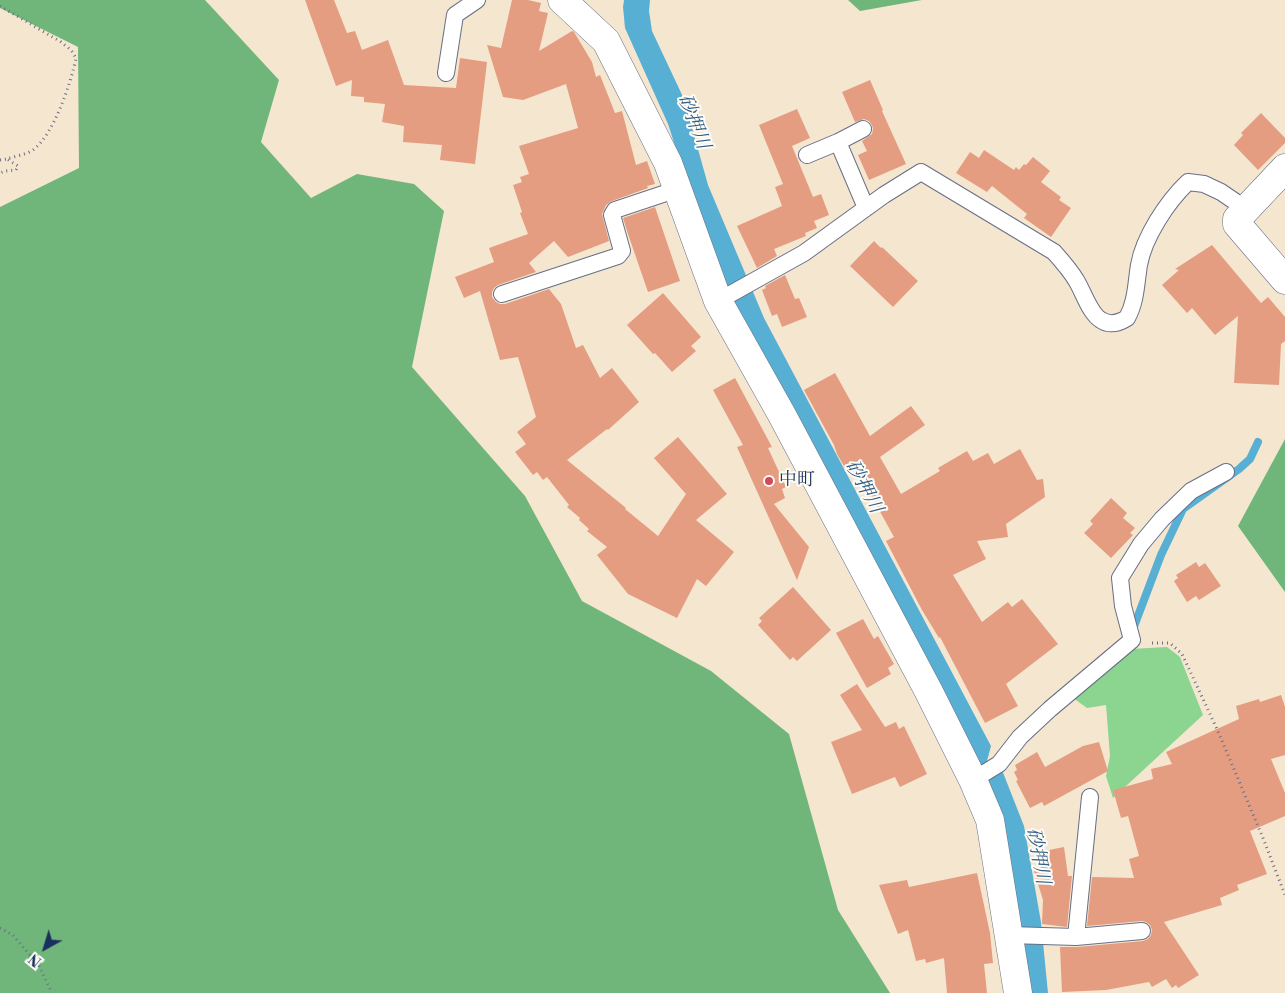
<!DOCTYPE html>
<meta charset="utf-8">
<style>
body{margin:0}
#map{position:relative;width:1285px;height:993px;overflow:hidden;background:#f5e6d0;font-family:"Libre Bodoni",serif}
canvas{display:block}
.north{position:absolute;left:20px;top:923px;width:50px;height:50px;-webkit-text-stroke:4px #fdfcf7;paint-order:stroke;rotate:219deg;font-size:14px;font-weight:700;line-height:20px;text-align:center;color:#1b2f5e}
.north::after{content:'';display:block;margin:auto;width:18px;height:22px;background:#1b2f5e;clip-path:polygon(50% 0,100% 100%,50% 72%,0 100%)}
</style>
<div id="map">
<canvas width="1285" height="993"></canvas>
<div class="north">N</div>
</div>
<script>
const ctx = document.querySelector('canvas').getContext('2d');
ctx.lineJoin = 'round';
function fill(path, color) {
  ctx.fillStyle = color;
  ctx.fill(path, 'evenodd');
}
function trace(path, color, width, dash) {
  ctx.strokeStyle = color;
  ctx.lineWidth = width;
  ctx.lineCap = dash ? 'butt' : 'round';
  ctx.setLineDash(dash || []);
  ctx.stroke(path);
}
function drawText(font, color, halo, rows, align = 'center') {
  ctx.font = font + ' "Libre Bodoni","Noto Serif JP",serif';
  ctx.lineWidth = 4;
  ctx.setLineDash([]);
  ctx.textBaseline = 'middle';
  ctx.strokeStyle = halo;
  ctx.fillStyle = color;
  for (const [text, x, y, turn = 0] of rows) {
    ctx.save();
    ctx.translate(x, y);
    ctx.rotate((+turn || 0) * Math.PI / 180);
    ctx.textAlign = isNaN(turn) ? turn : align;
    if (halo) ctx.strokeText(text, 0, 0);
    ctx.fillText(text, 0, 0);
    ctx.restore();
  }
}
const green = new Path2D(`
 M1167 647 1180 657 1203 715 1113 798 1106 776 1110 756 1106 705 1087 708 1073 698 1130 649Z`);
const forest = new Path2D(`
 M0 0H205L279 80 261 142 311 198 357 174 414 184 444 211 412 367 525 496 582 601 711 671 789 734 838 910 890 993H0V207L79 168 78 47 0 8Z
 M848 0H922L860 11Z
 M1285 439V592L1238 526Z`);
const water = new Path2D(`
 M624 0H650L649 11 652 31 684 99 708 185 764 318 991 746 987 761 1002 770 1024 826 1041 922 1048 993H1026L1002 833 735 305 690 192 668 124 625 28 623 7Z`);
const stream = new Path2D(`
 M1131 631 1133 629 1161 555 1183 509 1239 469 1250 459 1258 442`);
const building = new Path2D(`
 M305 0H334L347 33 355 31 362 50 388 40 404 85 456 88 460 58 487 62 475 164 440 160 442 145 403 142 404 126 382 122 385 104 364 102V97L351 96 352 80 336 86Z
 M512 0H528L541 3 539 11 548 13 539 51 572 31 574 32 592 62 596 77 600 75 615 113 622 111 636 165 647 161 655 184 647 186 648 188 612 201 606 205 602 214 609 241 568 257 554 241 529 263 536 272 498 285 494 288 492 292V297L496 302 500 304H505L549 289 561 304 576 348 583 345 600 378 612 368 639 402 608 430 607 429 567 460 626 508 625 509 658 536 686 494 654 458 678 437 727 494 696 520 734 552 706 586 697 579 677 618 628 594 597 555 607 547 587 531 589 529 579 520 580 518 567 507 569 505 547 477 543 480 537 472 533 475 515 452 526 444 517 432 536 417 518 357 500 360 480 291 464 298 455 277 494 262 489 248 528 234 520 213 522 212 513 185 522 182 520 177 529 174 519 146 578 128 566 84 523 100 503 97 487 45 501 48Z
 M870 80 883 110 882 111 906 164 869 180 858 155 867 151 862 141 872 134 873 129 872 125 869 121 864 119 855 122 842 92Z
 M797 109 810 138 792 146 813 197 821 194 829 215 814 221 817 228 805 233 806 236 774 249 777 256 757 268 737 226 782 206 775 187 783 184 759 125Z
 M1261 113 1285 138V143L1258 170 1234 145 1243 135 1241 133Z
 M984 150 1014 170 1016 167 1019 170 1024 164 1026 165 1033 157 1050 171 1041 182 1061 197 1059 200 1071 208 1051 237 1024 218 1027 214 992 186 987 192 956 173 970 152 979 158Z
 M655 207 680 281 648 292 628 234 623 218Z
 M874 241 881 248 882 247 918 281 893 307 850 266Z
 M1212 245 1261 303 1268 297 1285 317V341L1281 344 1279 385 1234 383 1238 316 1215 335 1192 308 1187 313 1162 285 1179 270 1175 269Z
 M785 275 795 299 799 298 807 317 782 327 777 314 772 316 762 290 766 288 765 286Z
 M663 293 701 337 691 346 696 351 672 372 655 353 653 354 627 325Z
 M835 373 870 436 911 406 925 425 880 457 901 494 940 471 938 468 967 451 973 461 988 453 994 464 1020 449 1037 480 1043 479 1045 497 1006 524 1008 537 977 541 986 559 953 575 982 622 1008 602 1012 607 1022 599 1058 644 1006 684 1018 706 985 723 940 637 939 638 922 610 886 541 894 537 862 479 859 480 851 465 845 468 837 454 834 445 804 390Z
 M735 378 772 447 768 448 786 487 782 489 785 498 774 504 809 547 797 580 737 447 743 445 713 390Z
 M1111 498 1127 513 1123 518 1135 528 1130 533 1133 535 1111 558 1084 533 1093 524 1090 521Z
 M1196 562 1199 567 1205 563 1221 586 1199 600 1196 596 1187 602 1174 581 1178 578 1176 575Z
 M793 587 831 630 797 661 793 657 790 660 758 625 762 621 759 618Z
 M863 619 874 639 878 636 894 664 888 668 891 674 867 688 836 633Z
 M857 684 885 727 896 722 899 729 904 726 927 774 900 787 895 777 852 794 831 742 862 730 840 695Z
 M1281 695 1285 707V755L1271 759 1285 793V816L1250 831 1267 874 1237 885 1239 890 1220 898 1222 905 1164 922 1199 975 1178 988 1176 985 1172 988 1166 979 1152 987 1149 982 1106 990 1062 992 1060 947H1077L1143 941 1148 939 1151 935 1152 930 1150 925 1146 922 1142 921 1087 926 1092 877 1134 878 1129 859 1139 856 1128 816 1121 818 1113 790 1153 779 1151 769 1172 764 1166 752 1239 719 1236 706 1259 699 1260 702Z
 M1099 742 1108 771 1044 806 1042 802 1030 808 1016 781 1018 780 1014 772 1017 770 1015 765 1037 752 1045 767 1083 746Z
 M1064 847 1068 876H1072L1067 927 1042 924 1043 900 1034 871H1041L1039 852Z
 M977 873 990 933 993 963 984 964 987 993H947L944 958 926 963 925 959 916 961 908 930 898 934 879 885 907 880 909 887Z`);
const path = new Path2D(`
 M0 6 61 42 71 50 76 58C71 83 54 134 33 150 25 155 15 156 7 159L18 166 16 170 5 171 0 173
 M0 160 7 159
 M1152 643H1170L1182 654 1217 729 1263 838 1285 895
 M0 928 13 935 39 966 52 993`);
const service = new Path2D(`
 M446 73 455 15 477 0
 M838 142 866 208
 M807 155 838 142 863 129
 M502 294 618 256 622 251 612 215 615 210 678 189
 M718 301 804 253 884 195 921 172 1054 252C1062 261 1070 270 1076 280 1083 291 1090 314 1101 320 1110 326 1119 323 1127 318 1136 302 1136 284 1139 265 1144 237 1167 202 1188 182L1204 184 1221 192 1246 209
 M973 780 999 764 1020 737 1050 709 1132 640 1123 606 1120 578 1141 544 1162 519 1191 491 1226 472
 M1009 935 1076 937 1142 931
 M1076 937 1090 797`);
const minor = new Path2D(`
 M1285 168 1237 219V224L1285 280`);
const tertiary = new Path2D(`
 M562 0 606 41 668 163 718 301 782 415 929 692 973 780 990 820 1018 993`);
const markers = [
 [769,481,5,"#d1495b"]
];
const poiNames = [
 ["中町",779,481]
];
const waterNames = [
 ["砂押川",693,122,69],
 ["砂押川",863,487,62],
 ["砂押川",1037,856,79]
];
fill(green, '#8bd591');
fill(forest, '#70b67b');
fill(water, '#57b0d4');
trace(stream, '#57b0d4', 8);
fill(building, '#e49d81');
trace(service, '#676f86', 18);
trace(minor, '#676f86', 29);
trace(tertiary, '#676f86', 29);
trace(path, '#676f86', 3, [1, 4]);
trace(service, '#fff', 16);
trace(minor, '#fff', 28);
trace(tertiary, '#fff', 28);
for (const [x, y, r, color] of markers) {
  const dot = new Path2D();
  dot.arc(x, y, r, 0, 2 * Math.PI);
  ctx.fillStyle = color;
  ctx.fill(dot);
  trace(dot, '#fdfcf7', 2);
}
drawText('18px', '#1b2f5e', '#fdfcf7', poiNames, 'left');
drawText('italic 19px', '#305c87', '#fdfcf7', waterNames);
</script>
